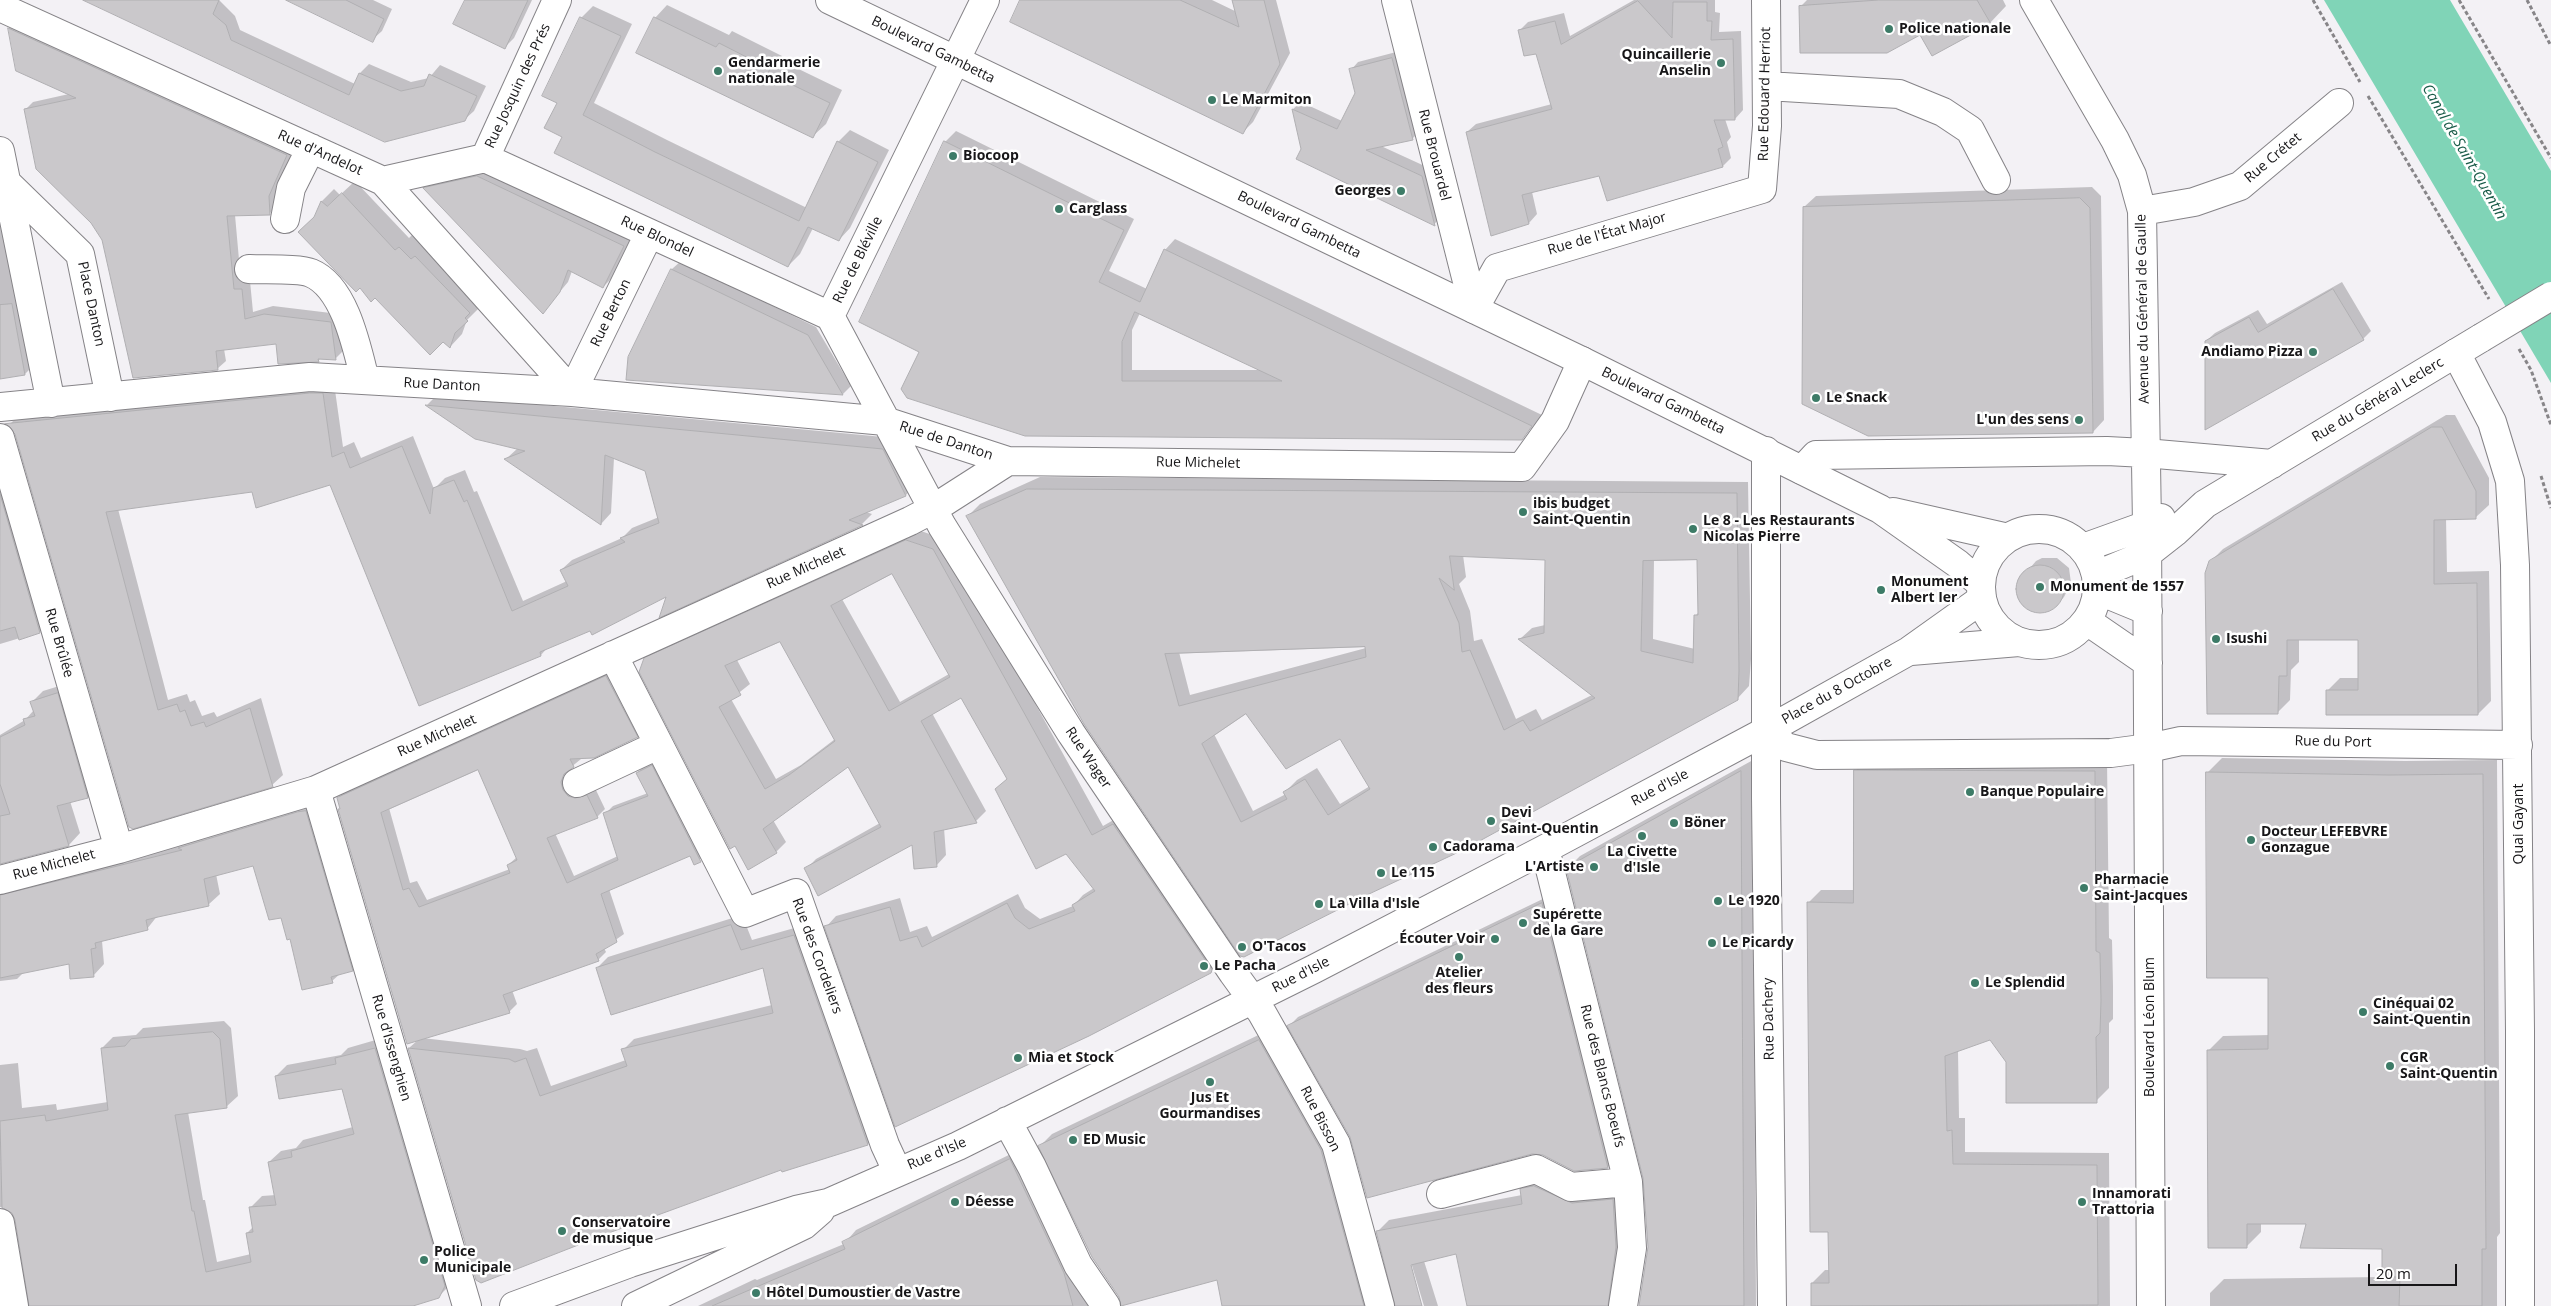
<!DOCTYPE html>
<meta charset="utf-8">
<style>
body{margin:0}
#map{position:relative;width:2551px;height:1306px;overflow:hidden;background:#f3f1f5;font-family:"Open Sans",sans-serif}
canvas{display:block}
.scale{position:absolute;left:2368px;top:1264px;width:89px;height:22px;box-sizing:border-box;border:2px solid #171618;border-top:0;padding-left:6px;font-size:15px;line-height:18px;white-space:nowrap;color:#171618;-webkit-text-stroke:4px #fff;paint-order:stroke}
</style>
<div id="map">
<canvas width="2551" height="1306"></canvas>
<div class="scale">20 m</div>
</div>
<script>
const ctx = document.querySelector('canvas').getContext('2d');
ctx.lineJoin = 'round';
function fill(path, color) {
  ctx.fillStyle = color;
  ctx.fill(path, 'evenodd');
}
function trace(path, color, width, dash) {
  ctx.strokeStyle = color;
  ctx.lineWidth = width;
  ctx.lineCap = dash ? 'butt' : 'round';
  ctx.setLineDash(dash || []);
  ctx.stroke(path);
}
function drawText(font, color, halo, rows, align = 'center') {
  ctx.font = font + ' "Open Sans",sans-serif';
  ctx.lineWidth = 5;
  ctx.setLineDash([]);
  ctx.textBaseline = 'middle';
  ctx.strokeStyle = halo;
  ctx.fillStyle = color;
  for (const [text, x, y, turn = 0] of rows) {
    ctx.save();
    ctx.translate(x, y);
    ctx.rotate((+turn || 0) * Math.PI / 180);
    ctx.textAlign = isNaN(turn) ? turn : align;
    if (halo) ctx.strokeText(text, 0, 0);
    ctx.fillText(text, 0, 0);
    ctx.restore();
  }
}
const water = new Path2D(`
 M2324 0H2450L2551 171V383Z`);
const shadow = new Path2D(`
 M86 0H219L235 16 240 30 355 84 360 73 369 64 411 82 429 78 440 65 486 86 474 111 464 120 386 140Z
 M288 0H373L392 9 382 31 372 40Z
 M466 0H532L514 38 505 47Z
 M1022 0H1212L1237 12 1234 0H1276L1290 53 1253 122 1243 132Z
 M1634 0H1715V12L1720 13 1719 32 1741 31 1743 110 1735 119H1725L1731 137 1727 142 1731 158 1723 166 1608 200 1600 175 1532 192 1537 214 1529 223 1492 235 1467 132 1476 124 1552 104 1537 52 1520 30 1528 22 1564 13 1570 36Z
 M1807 0H2003L2006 6 1990 23 1921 33 1801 6Z
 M667 5 729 35 732 31 782 56 780 60 842 90 826 124 813 136 655 18Z
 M593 6 632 24 594 103 667 140 807 208 838 142 850 130 889 150 850 228 839 240 813 228 800 254 788 266 564 137 558 103 543 95 581 18Z
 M17 20 295 147 276 187 277 206 269 214 235 215 241 282 250 281 253 312 273 306 339 314 343 351 335 359 321 358 318 361 277 343 224 349 226 361 217 369 103 239 25 110 33 102 69 94 17 70 9 28Z
 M1400 51 1420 131 1412 139 1381 146 1429 168 1442 217 1434 224 1303 149 1293 109 1301 102 1342 121 1357 93 1351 70 1358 62Z
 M956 131 1134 219 1109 271 1147 289 1165 250 1175 239 1542 415 1522 439 1025 435 945 142ZM1140 313 1263 370H1132V330Z
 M486 168 631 238 611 279 603 287 572 271 568 282 543 312 425 188 433 180Z
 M355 181 409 238 412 235 424 248 479 308 467 320 462 334 450 347 316 216 322 201 334 189 340 195Z
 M2092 187 2101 196 2104 420 2093 432 1804 207 1816 196Z
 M0 208 33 366 25 374 0 378Z
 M681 261 816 327 851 386 843 394 627 379 630 358 672 269Z
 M2342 282 2371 331 2363 339 2206 341 2215 333 2258 310 2267 324Z
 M334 383 343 447 354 442 361 458 413 436 434 489 445 478 465 470 474 492 477 491 523 601 567 581 561 570 572 560 622 538 632 528 659 517 646 470 614 458 611 513 601 524 506 459 518 448 475 438 427 405 437 395 894 438 916 484 906 495 866 512 872 514 862 524 661 615 668 594 548 647 541 655 330 483 253 491 118 509 168 700 187 694 190 702 195 700 202 716 214 712 217 717 261 698 283 775 272 785 133 827 16 433 9 425 19 415Z
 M2446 415H2455L2489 478V505L2476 517 2446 518 2447 572 2489 571 2491 701 2478 714 2327 691 2340 678H2359V639H2299V662L2291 670 2290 700 2277 713 2210 562 2223 549Z
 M0 458 48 624 40 632 0 644Z
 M1040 477 1748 482 1751 659 1749 686 1737 699 1244 956 968 516 980 504ZM1463 555 1546 559 1545 625 1532 628 1520 639 1592 695 1542 720 1536 709 1516 719 1482 639 1474 641 1470 611 1459 584 1466 577ZM1654 559H1698L1699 612 1695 616V649L1653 639ZM1366 646V648L1190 695 1179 652ZM1247 712 1341 737 1370 786 1340 804 1317 768 1297 780 1285 792 1286 794 1253 811 1214 734Z
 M918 530 944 539 1103 826 1124 814 1221 962 1210 972 1088 1035 826 927 836 916 900 898 910 932 927 926 932 937 1018 894 1025 908 1040 919 1073 906 1083 895 1094 888 1066 852 996 790 1008 778 961 697 932 713 986 811 976 821 944 828 946 855 936 866 913 843 806 869 816 859 880 823 848 765 773 820 786 842 776 852 645 659 656 648ZM892 572 949 674 900 702 842 599ZM780 641 835 739 801 765 776 779 731 699 750 684 737 660Z
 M2042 558H2057L2069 568 2071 583 2064 597 2056 606 2042 612 2027 608 2018 597V582L2036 561Z
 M614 669 644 729 637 736 581 759 570 768 569 774 595 788 605 809 597 817 555 833 574 876 618 856 605 814 613 806 648 793 637 773 645 765 660 758 708 853 695 863 690 854 609 889 624 934 604 948 606 952 598 960 512 990 517 1004 509 1012 422 1038 520 1049 527 1051 537 1048 551 1086 626 1060 623 1050 634 1039 772 1005 764 966 597 968 608 957 742 915 752 940 805 925 879 1133 868 1144 783 1170 782 1168 614 1229 409 1048 419 1039 338 798 346 790ZM479 768 517 857 508 865 510 869 427 900 417 881 410 883 389 808Z
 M69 683 99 786 87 797 70 801 80 833 69 845 0 863V735L25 720 34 710 32 702 43 691Z
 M1868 758H2107L2109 938 2112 940 2113 986V1019L2109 1023V1088L2096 1101 2007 1062 1990 1039 1958 1050 1959 1118H1965V1152L2109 1153 2110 1306H1812V1283L1825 1270H1830L1829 1231 1808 903 1821 890H1854L1855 771Z
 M2222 758 2405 761 2497 760 2500 1233 2497 1237V1306H2210V1293L2224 1279 2383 1277V1247L2307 1223 2261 1222V1232L2246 1247 2208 1051 2223 1036 2270 1035 2269 977 2207 773Z
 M1753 760 1756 1306H1640L1649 1250 1644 1178 1568 868 1580 856Z
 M309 801 363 958 352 969 341 973 332 981 302 989 291 938 254 864 216 874 220 894 208 905 158 915 147 929 102 941 104 964 93 976 70 962 24 972 17 979 0 981V880Z
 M1551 895 1617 1158 1608 1167 1574 1170 1289 1026 1298 1017Z
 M224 1021 231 1028 238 1096 226 1107 188 1112 203 1200H205L217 1262 251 1254 247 1233 254 1226 251 1207 262 1196 276 1195 269 1162 281 1151 296 1148 303 1140 353 1127 343 1088 276 1076 287 1065 341 1055 348 1048 386 1037 450 1285 438 1297 408 1306H30L16 1220 13 1212 6 1207H0V1065L18 1063 22 1108 56 1104 57 1110 108 1102 102 1048 113 1037 136 1035 143 1028Z
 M1271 1029 1333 1138 1382 1306H1224L1218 1279 1120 1297 1040 1146 1052 1134Z
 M1023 1148 1099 1306H698L755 1279 757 1280 844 1244 856 1230Z
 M1533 1178 1625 1188V1306H1468L1457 1252 1424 1261 1438 1306H1424L1410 1259 1408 1260 1421 1306H1396L1377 1232 1389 1220 1522 1195 1521 1190Z`);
const building = new Path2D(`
 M83 0H219L213 14 226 25 231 40 349 95 359 73 401 91 424 86 429 74 477 96 465 121 385 142Z
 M286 0H346L384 19 373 42Z
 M465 0H528L505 49 453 24Z
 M1020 0H1180L1239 27 1232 0H1264L1280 64 1243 134 1010 22Z
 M1879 0H1977L1991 24 1932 56 1920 35 1887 53H1800L1799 6Z
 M1638 1 1672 38 1673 2H1707V21H1712L1711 40 1733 39 1735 120H1714L1723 147 1718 149 1723 167 1607 201 1599 176 1522 195 1529 224 1491 236 1466 132 1552 109 1536 54 1524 56 1518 30 1555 21 1561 44Z
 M580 17 621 36 583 115 655 152 799 221 837 141 878 162 839 241 808 227 788 267 554 153 562 137 544 128 557 103 542 96Z
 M654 17 716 47 719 43 770 69 768 73 830 103 813 138 636 53Z
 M8 28 287 155 269 196 270 215 227 216 234 289H242L245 319 264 314 331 322 336 360 318 359 319 362 278 364 276 344 216 351 218 370 133 378 102 240 91 223 36 169 24 109 76 98 16 71Z
 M1392 58 1413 140 1366 150 1422 176 1435 226 1296 159 1301 149 1292 109 1337 129 1355 93 1349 69Z
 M944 141 1124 230 1099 282 1140 302 1164 249 1532 426 1522 440 1025 436 907 398 901 389 919 352 859 322ZM1135 312 1282 381H1122V342Z
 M477 176 624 246 603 288 568 270 560 292 543 314 423 188Z
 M342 193 395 250 399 247 411 259 415 256 470 313 465 318 468 321 455 333 450 348 443 342 430 355 375 298 371 302 360 288 356 292 298 232 314 217 321 201 327 206Z
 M2080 198 2090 208 2093 433 1868 436 1802 404 1803 207Z
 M671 269 808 335 843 395 626 380 628 357Z
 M2333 289 2364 340 2205 430V341L2249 317 2258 332Z
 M12 304 25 375 0 379V305Z
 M310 393H323L332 457 344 452 350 468 402 446 430 514 433 488 454 480 464 502 467 500 512 611 568 586 560 570 625 542 620 538 659 523 645 471 605 455 601 525 504 459 525 451 475 439 425 405 883 449 906 496 849 520 863 525 659 618 666 597 592 635 590 631 540 652 541 656 419 706 330 485 256 508 252 492 106 512 158 710 177 704 180 712 185 710 191 726 204 722 206 727 250 708 273 787 133 829 129 827 15 434 5 424Z
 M2432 427H2442L2476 491V519L2434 520V584L2477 583 2478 715H2326V690H2358V640H2287V676H2279L2278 714H2207L2205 573 2209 561Z
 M1027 489 1737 493 1739 671 1738 700 1463 850 1369 894 1244 957 1240 956 1084 724 966 516ZM1450 556 1545 560 1544 633 1518 639 1595 698 1530 731 1523 720 1504 730 1470 650 1462 652 1459 623 1439 578 1454 590ZM1697 560 1698 615H1694L1693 663 1641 651 1643 561ZM1365 647 1366 657 1179 706 1165 654ZM1246 714 1286 769 1340 739 1370 789 1328 815 1305 779 1283 792 1287 799 1241 822 1202 744Z
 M0 494 40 633 19 640 15 627 0 631Z
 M906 540 933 549 1092 835 1113 824 1212 970 1211 973 1089 1036 895 1127 824 926 890 907 900 941 917 936 922 947 1007 903 1015 918 1029 929 1075 911 1072 905 1095 891 1066 854 1036 869 995 789 1007 779 961 698 921 721 977 823 934 832 937 867 914 869 912 845 818 896 804 868 881 827 848 767 763 829 777 853 748 870 735 846 730 849 639 672 644 658ZM892 574 950 677 889 711 831 606ZM780 642 835 741 789 775 765 789 719 707 741 695 725 666Z
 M2016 589a24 24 0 1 1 48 0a24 24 0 1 1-48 0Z
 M606 676 638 737 594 758 570 759 574 767 564 774 561 782 563 790 568 796 575 798 587 795 598 818 547 838 567 883 618 860 603 813 648 796 636 773 652 765 701 862 694 865 690 856 601 894 617 942 596 954 599 961 503 995 510 1013 407 1044 338 809H340L337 798ZM478 770 517 860 507 865 510 873 419 907 409 888 403 890 381 813Z
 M58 693 88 798 57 806 69 846 0 864V816L10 814 0 784V737L25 725 23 719 35 716 30 702Z
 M1854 770 2095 771 2096 951 2100 953 2101 1000 2100 1033 2096 1037 2097 1103H2006V1062L1990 1040 1945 1056 1947 1131 1952 1130 1953 1164 2097 1165 2098 1305 1811 1306V1283H1829L1828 1232H1810L1807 902 1853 903Z
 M1741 771 1744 1306H1639L1648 1247 1643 1178 1566 868Z
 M2206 772 2389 775 2483 774 2486 1249H2482V1306H2399L2400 1277H2382V1249L2300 1248 2306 1224H2247V1248H2208L2207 1050 2268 1049V978H2207Z
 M306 811 353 971 331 977 333 983 302 990 290 939 287 940 281 918 269 920 253 866 204 879 209 906 158 917 146 920 148 930 95 943 96 948 91 949 94 977 70 979 69 964 0 978V895L182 850 178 848 297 812Z
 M1542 903 1608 1168 1574 1171 1543 1155 1532 1154 1367 1198 1350 1137 1287 1026Z
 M731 925 741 950 794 935 868 1145 782 1172 781 1170 614 1231 481 1283 476 1280 408 1048 509 1059 515 1062 526 1058 540 1096 627 1066 621 1049 773 1013 763 968 611 1015 596 968Z
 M213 1032 220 1039 227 1108 175 1115 192 1211H194L206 1272 251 1262 246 1233 253 1232 249 1207 276 1205 268 1162 292 1157 291 1151 354 1134 342 1089 279 1099 275 1076 336 1064 335 1058 375 1048 445 1286 439 1298 413 1306H29L15 1220 12 1213 2 1208 0 1121 45 1115 46 1121 108 1110 101 1048 125 1046 131 1039Z
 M1259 1040 1321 1150 1364 1306H1222L1217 1280 1121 1306 1119 1297 1092 1257 1038 1146Z
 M1010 1159 1064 1273 1073 1306H712L845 1249 842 1242Z
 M1534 1186 1572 1203 1613 1199 1616 1247 1608 1306H1467L1456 1254 1411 1265 1422 1306H1395L1376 1231 1522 1204 1520 1189Z`);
const path = new Path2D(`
 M2313 0 2360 82
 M2459 0 2551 158
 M2527 0 2551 46
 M2368 96 2489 299
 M2519 349 2531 370 2551 425
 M2541 476 2551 508`);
const minor = new Path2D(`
 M985 0 830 316 942 526 1071 733 1233 973 1262 1013 1336 1144 1380 1306
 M1396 0 1474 309
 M2034 0 2115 140 2132 175 2142 211 2147 525
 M0 7 383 181 572 392 649 234
 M1767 86 1899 94 1943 112 1970 130 1996 180
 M0 151 51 403
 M485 158 830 316
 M383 181 485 158 557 0
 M6 182 80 254 110 397
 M2142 211 2194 202 2240 186 2339 103
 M285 219 291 188 311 148
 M249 269C263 270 299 268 311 273 345 287 357 348 365 380
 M1474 309 1497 268 1762 189 1767 126 1766 0
 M2456 353 2492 422 2510 481 2515 565 2520 1031V1306
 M0 407 310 377 572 392 885 421 1008 461
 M0 438 119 849
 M1766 451V798L1772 1306
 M1802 470 1816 455 2107 451 2145 453
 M1911 651 2019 642
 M613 655 745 913 796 893 885 1145 897 1171
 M1766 731 1786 747 1817 755 2111 753 2149 748 2181 741 2518 745
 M577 783 658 745
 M316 790 467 1306
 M1545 849 1628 1182 1632 1248 1623 1306
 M0 880 119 849 316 790 910 521 933 509 1008 461 1522 467 1555 421 1582 361
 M1007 1121 1032 1167 1078 1265 1106 1306
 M1441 1194 1536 1169 1571 1187 1628 1182
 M0 1223 14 1306
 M514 1306 630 1263 796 1210 828 1203 958 1146 1314 969 1545 849 1766 731 1909 651 1982 599
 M636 1306 804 1225 820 1211`);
const major = new Path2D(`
 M830 0 1582 361 1880 509 1958 564 1981 584
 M2145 453 2272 464
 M1893 512 2008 538
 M2147 525 2151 1306
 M1981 587a58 58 0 1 1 116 0a58 58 0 1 1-116 0Z
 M2083 548 2147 525 2161 518
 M2097 575 2147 554 2175 532 2205 504 2481 338
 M2097 590 2148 611
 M2087 621 2148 663`);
const majorBridge = new Path2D(`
 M2481 338 2551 296`);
const markers = [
 [1889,29,5,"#3d7b67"],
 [1721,63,5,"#3d7b67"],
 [718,71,5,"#3d7b67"],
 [1212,100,5,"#3d7b67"],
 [953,156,5,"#3d7b67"],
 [1401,191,5,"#3d7b67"],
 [1059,209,5,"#3d7b67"],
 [2313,352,5,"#3d7b67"],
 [1816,398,5,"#3d7b67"],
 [2079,420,5,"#3d7b67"],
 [1523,512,5,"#3d7b67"],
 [1693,529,5,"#3d7b67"],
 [2040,587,5,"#3d7b67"],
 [1881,590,5,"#3d7b67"],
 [2216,639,5,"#3d7b67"],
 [1970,792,5,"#3d7b67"],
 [1491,821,5,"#3d7b67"],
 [1674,823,5,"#3d7b67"],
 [1642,836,5,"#3d7b67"],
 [2251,840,5,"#3d7b67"],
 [1433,847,5,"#3d7b67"],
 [1594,867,5,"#3d7b67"],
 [1381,873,5,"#3d7b67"],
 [2084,888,5,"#3d7b67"],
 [1718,901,5,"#3d7b67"],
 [1319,904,5,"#3d7b67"],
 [1523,923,5,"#3d7b67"],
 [1495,939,5,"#3d7b67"],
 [1712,943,5,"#3d7b67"],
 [1242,947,5,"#3d7b67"],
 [1459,957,5,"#3d7b67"],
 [1204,966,5,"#3d7b67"],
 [1975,983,5,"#3d7b67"],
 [2363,1012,5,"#3d7b67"],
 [1018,1058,5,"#3d7b67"],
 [2390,1066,5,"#3d7b67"],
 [1210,1082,5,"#3d7b67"],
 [1073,1140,5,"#3d7b67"],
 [955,1202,5,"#3d7b67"],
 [2082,1202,5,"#3d7b67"],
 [562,1231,5,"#3d7b67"],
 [424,1260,5,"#3d7b67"],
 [756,1293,5,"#3d7b67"]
];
const poiNames = [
 ["Police nationale",1899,29],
 ["Quincaillerie",1711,55,"right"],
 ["Anselin",1711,71,"right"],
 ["Gendarmerie",728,63],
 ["nationale",728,79],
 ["Le Marmiton",1222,100],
 ["Biocoop",963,156],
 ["Georges",1391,191,"right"],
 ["Carglass",1069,209],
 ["Andiamo Pizza",2303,352,"right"],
 ["Le Snack",1826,398],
 ["L'un des sens",2069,420,"right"],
 ["ibis budget",1533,504],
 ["Saint-Quentin",1533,520],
 ["Le 8 - Les Restaurants",1703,521],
 ["Nicolas Pierre",1703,537],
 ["Monument",1891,582],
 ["Albert Ier",1891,598],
 ["Monument de 1557",2050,587],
 ["Isushi",2226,639],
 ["Banque Populaire",1980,792],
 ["Devi",1501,813],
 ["Saint-Quentin",1501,829],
 ["Böner",1684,823],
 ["Docteur LEFEBVRE",2261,832],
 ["Gonzague",2261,848],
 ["Cadorama",1443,847],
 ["La Civette",1642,852,"center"],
 ["d'Isle",1642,868,"center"],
 ["L'Artiste",1584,867,"right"],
 ["Le 115",1391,873],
 ["Pharmacie",2094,880],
 ["Saint-Jacques",2094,896],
 ["Le 1920",1728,901],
 ["La Villa d'Isle",1329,904],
 ["Supérette",1533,915],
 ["de la Gare",1533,931],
 ["Écouter Voir",1485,939,"right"],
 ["Le Picardy",1722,943],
 ["O'Tacos",1252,947],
 ["Le Pacha",1214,966],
 ["Atelier",1459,973,"center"],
 ["des fleurs",1459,989,"center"],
 ["Le Splendid",1985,983],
 ["Cinéquai 02",2373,1004],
 ["Saint-Quentin",2373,1020],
 ["Mia et Stock",1028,1058],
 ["CGR",2400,1058],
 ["Saint-Quentin",2400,1074],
 ["Jus Et",1210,1098,"center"],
 ["Gourmandises",1210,1114,"center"],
 ["ED Music",1083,1140],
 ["Innamorati",2092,1194],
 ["Trattoria",2092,1210],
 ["Déesse",965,1202],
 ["Conservatoire",572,1223],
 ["de musique",572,1239],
 ["Police",434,1252],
 ["Municipale",434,1268],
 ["Hôtel Dumoustier de Vastre",766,1293]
];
const streetNames = [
 ["Boulevard Gambetta",933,50,26],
 ["Rue Josquin des Prés",518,86,-65],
 ["Rue Edouard Herriot",1765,94,-89],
 ["Rue d'Andelot",320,153,24],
 ["Rue Brouardel",1434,155,76],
 ["Rue Crétet",2273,158,-40],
 ["Boulevard Gambetta",1299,225,26],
 ["Rue de l'État Major",1607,234,-16],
 ["Rue Blondel",657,237,25],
 ["Rue de Bléville",858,260,-64],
 ["Place Danton",91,304,78],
 ["Avenue du Général de Gaulle",2143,309,-91],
 ["Rue Berton",611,313,-64],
 ["Rue Danton",442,385,3],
 ["Rue du Général Leclerc",2378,400,-31],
 ["Boulevard Gambetta",1663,401,26],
 ["Rue de Danton",946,441,18],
 ["Rue Michelet",1198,463,1],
 ["Rue Michelet",806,568,-24],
 ["Rue Brûlée",59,643,74],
 ["Place du 8 Octobre",1837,691,-29],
 ["Rue Michelet",437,736,-24],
 ["Rue du Port",2333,742,1],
 ["Rue Wager",1088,758,56],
 ["Rue d'Isle",1660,788,-28],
 ["Quai Gayant",2519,824,-90],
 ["Rue Michelet",54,865,-15],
 ["Rue des Cordeliers",817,956,70],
 ["Rue d'Isle",1301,975,-27],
 ["Rue Dachery",1769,1019,-91],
 ["Boulevard Léon Blum",2150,1027,-90],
 ["Rue d'Issenghien",391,1048,74],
 ["Rue des Blancs Boeufs",1602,1076,76],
 ["Rue Bisson",1320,1119,63],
 ["Rue d'Isle",937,1154,-23]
];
const waterNames = [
 ["Canal de Saint-Quentin",2464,152,60]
];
fill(water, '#80d4b7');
fill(shadow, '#0003');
fill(building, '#cac8cb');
trace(building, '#b0afb2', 1);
trace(minor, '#858387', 30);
trace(major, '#858387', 30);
trace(path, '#878588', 3, [4, 2.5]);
trace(minor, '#fff', 28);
trace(major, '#fff', 28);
trace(majorBridge, '#858387', 30, []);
trace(majorBridge, '#fff', 28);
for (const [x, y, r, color] of markers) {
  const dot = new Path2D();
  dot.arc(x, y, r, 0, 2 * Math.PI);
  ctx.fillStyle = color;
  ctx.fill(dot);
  trace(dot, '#fff', 2);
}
drawText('bold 14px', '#171618', '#fff', poiNames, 'left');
drawText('14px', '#171618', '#fff', streetNames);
drawText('italic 15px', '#1a5c49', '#fff', waterNames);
</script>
